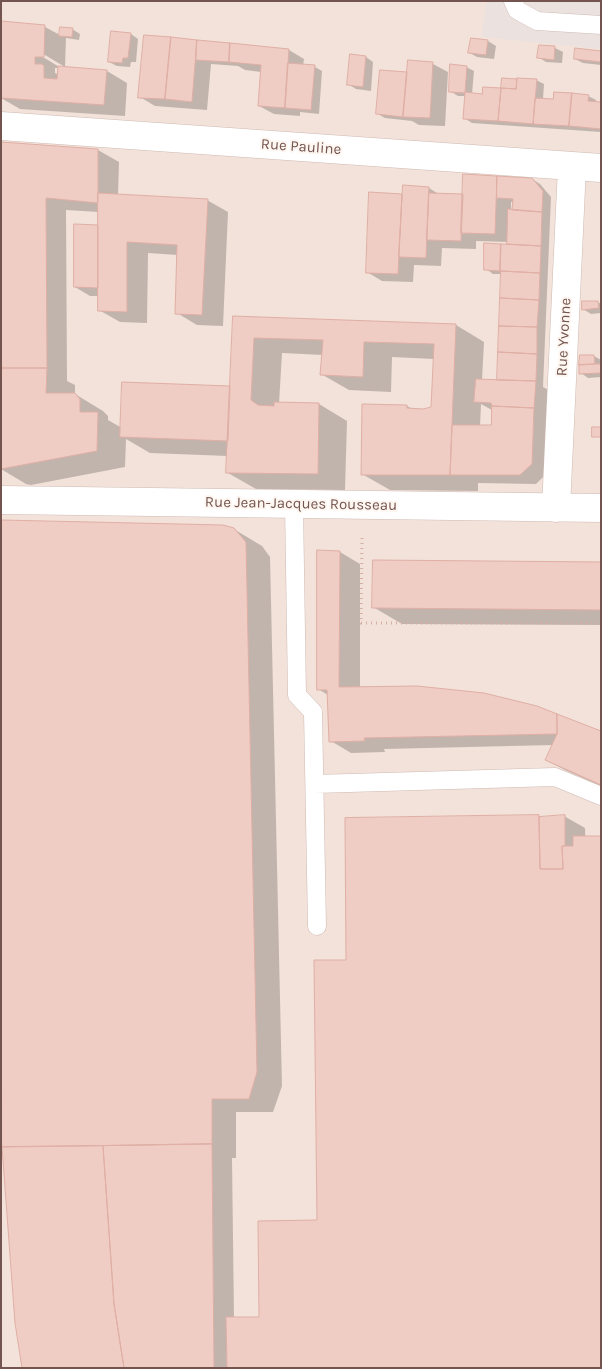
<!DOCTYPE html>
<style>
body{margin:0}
#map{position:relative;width:602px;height:1369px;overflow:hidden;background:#fbf1ea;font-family:Karla,sans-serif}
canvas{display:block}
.frame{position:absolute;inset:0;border:2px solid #74544f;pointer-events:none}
</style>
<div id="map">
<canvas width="602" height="1369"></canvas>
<div class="frame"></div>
</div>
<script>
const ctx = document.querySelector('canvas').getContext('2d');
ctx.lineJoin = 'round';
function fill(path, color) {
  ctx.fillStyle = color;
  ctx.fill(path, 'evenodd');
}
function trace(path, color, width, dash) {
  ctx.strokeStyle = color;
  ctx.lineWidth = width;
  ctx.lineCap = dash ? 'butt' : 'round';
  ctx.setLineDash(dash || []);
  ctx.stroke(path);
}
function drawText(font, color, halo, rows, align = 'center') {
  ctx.font = font + ' Karla,sans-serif';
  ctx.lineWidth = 4;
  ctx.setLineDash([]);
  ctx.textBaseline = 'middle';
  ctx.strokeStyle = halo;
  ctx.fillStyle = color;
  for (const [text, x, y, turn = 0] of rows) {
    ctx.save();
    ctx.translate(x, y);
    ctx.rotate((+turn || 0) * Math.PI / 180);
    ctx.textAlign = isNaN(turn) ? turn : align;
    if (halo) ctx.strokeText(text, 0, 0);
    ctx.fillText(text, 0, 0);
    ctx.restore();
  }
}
const residential = new Path2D(`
 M1 1H601V1368H1Z`);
const industrial = new Path2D(`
 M486 1H601V49L482 37Z`);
const shadow = new Path2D(`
 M1 22 45 27 60 35 72 29 80 34 79 40 66 38 65 67 40 52 38 54 61 68 107 71 127 83 125 116 20 109 1 98ZM55 68H59V75L55 73Z
 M131 34 138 39 136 62H131L130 67 117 66 109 62Z
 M145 36 289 50 304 59 303 66 315 67 322 71 319 114 300 112V116L274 114 259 106 261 72 245 70 238 66 211 64 207 110 155 106 140 97Z
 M472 40 488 41 496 46 494 59 477 57 470 53Z
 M540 46 555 48 563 52 562 63 546 62 538 57Z
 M601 52V65L583 63 575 59Z
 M366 57 373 62 371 91 356 89 348 84Z
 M433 64 448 72 445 126 419 125 412 121 385 118 378 114 408 73Z
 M466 67 474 71 472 94 484 95 536 80 544 84 543 99 555 100 588 96 596 100V103H601V132L472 123 464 118 466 96H458L450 91Z
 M1 143 98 150 119 162 118 195 207 200 228 212 223 326 197 325 177 313 178 255 148 253 147 323 120 322 99 310V296H90L75 287 99 227V212L66 210 67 381 75 385V394L103 411 108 416V420L122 428 232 387 234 317 456 325 484 342 482 380 498 381 502 274H493L486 269 508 246V242L476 241V249L442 248 441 266 414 265 413 282 382 281 367 272 371 194 403 195 404 187 429 188 440 195H463L464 175 532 179 540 184 551 197 543 387 550 391 547 473 536 484 478 483V491L390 490 362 474 407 406 414 410 432 408 434 359 392 357 391 392 349 390 321 374 323 355 282 353 279 404H319L347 421 345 490 256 489 228 473V456L150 453 126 439 125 467 31 485 26 484 1 469ZM511 202H514V212L511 211ZM481 404 492 410V427H480Z
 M598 302 601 304V313L591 314 583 309Z
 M594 356 601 360V377L588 378 581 373Z
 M1 522 237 531 262 546 270 557 282 1086 273 1112H236V1158H232L234 1318H261L319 1221 347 961 538 816 542 818 564 816 585 828 601 1368H24L17 1323 3 1146 1 1049Z
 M340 552 360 564V688L601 732V786L567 771 546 760 553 745 384 749 385 752 351 753 331 741 328 695 318 689Z
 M601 563V625L402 624 373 607Z`);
const building = new Path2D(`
 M1 21 45 25 44 57H35V64H42L44 66V78L57 79 58 66 107 70 104 105 1 98Z
 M60 27 73 28 72 37 59 36Z
 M111 31 131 33 128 58H123L122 63 108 62Z
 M144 35 171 37 165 99 138 98Z
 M171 37 197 40 192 102 165 99Z
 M471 38 488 40 486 55 468 53Z
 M197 40 230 43 229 62 196 60Z
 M230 43 289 49 285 108 258 106 261 65 229 62Z
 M539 45 555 46 554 60 537 58Z
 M575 48 601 51V62L574 59Z
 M350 54 366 56 363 87 347 85Z
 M408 60 433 62 430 118 403 117Z
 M288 63 315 65 311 110 285 108Z
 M450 64 467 66 465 93 449 92Z
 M380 70 407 72 403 117 376 114Z
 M502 78 517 79 516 89 501 88Z
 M517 78 537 79 533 124 498 121 501 88 516 89Z
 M483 87 501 88 498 121 463 119 465 92 482 94Z
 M554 92 572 93 569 126 533 124 535 98 553 99Z
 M572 93 589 95 588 101 601 102V129L569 126Z
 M1 142 98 149V203L46 198 47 368H1Z
 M463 174 497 176 495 234 461 233Z
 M497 176 532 178 543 191 542 212 512 210 513 199 497 198Z
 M403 185 429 187 426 258 399 257Z
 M369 192 402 194 398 274 366 273Z
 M98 193 208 199 202 315 175 314 177 245 127 242V312L98 311Z
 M429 193 463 194 461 241 427 240Z
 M508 209 542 212 541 246 507 244Z
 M74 224 98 225V288L74 287Z
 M484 243 501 244 500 271 484 270Z
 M501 244 541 246 540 273 500 271Z
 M501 271 540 273 539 300 500 298Z
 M500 298 539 300 537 327 499 326Z
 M582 301H598L599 308 582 310Z
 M233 316 456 324 450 475H361L362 404 407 405V408L423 409 431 407 434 344 364 342 363 377 320 375 323 340 254 338 251 400 258 405 274 406V402L319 403 318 474 226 473Z
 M499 326 537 327V354L498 352Z
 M498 352 537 354 536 381 497 380Z
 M580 355H594L595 364 579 365Z
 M595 364H601V373L579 374V365Z
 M1 368H47L46 393H75L80 399V412H98L97 451 1 469Z
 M476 379 536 381 534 408 492 406 491 403 474 402Z
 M122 382 230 386 228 441 120 437Z
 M492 406 534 408 532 464 520 475H450L452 425H491Z
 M592 427H601V437H592Z
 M1 520 223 525 234 528 246 542 257 1072 249 1099H212V1144L2 1147Z
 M317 550 340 551 339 687 417 686 484 693 537 706 557 714V734L364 738 365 741 329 742 327 690H317Z
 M373 560 601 562V610L372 608Z
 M557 714 601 731V785L545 760 557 734Z
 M539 815 540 869H563L562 846H573V836H601V1368H227L226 1317H259L258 1221 317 1220 314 960H346L345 818Z
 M565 815V846H562L563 869H540L539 817Z
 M212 1144 214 1368H124L114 1304 103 1146Z
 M103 1146 114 1304 124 1368H22L15 1323 2 1147Z`);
const path = new Path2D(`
 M362 538 361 623H601`);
const lane = new Path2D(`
 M513 1 517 10 537 21 601 25
 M294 505 297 695 313 712 317 926
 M315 784 555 777 601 796`);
const street = new Path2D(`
 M1 126 601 168
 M1 500 601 508
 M556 508 572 167`);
const streetNames = [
 ["Rue Pauline",301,147,4],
 ["Rue Yvonne",564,337,-87],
 ["Rue Jean-Jacques Rousseau",301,504,1]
];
fill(residential, '#f2e2d9');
fill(industrial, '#ebe2df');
fill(shadow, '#0003');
fill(building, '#efccc4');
trace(building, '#e0afa5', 1);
trace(lane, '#cfbab3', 19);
trace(street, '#cfbab3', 29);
trace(path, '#d4afa6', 3, [1, 4]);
trace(lane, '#fff', 18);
trace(street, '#fff', 28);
drawText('15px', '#74544f', '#fef6f0', streetNames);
</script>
